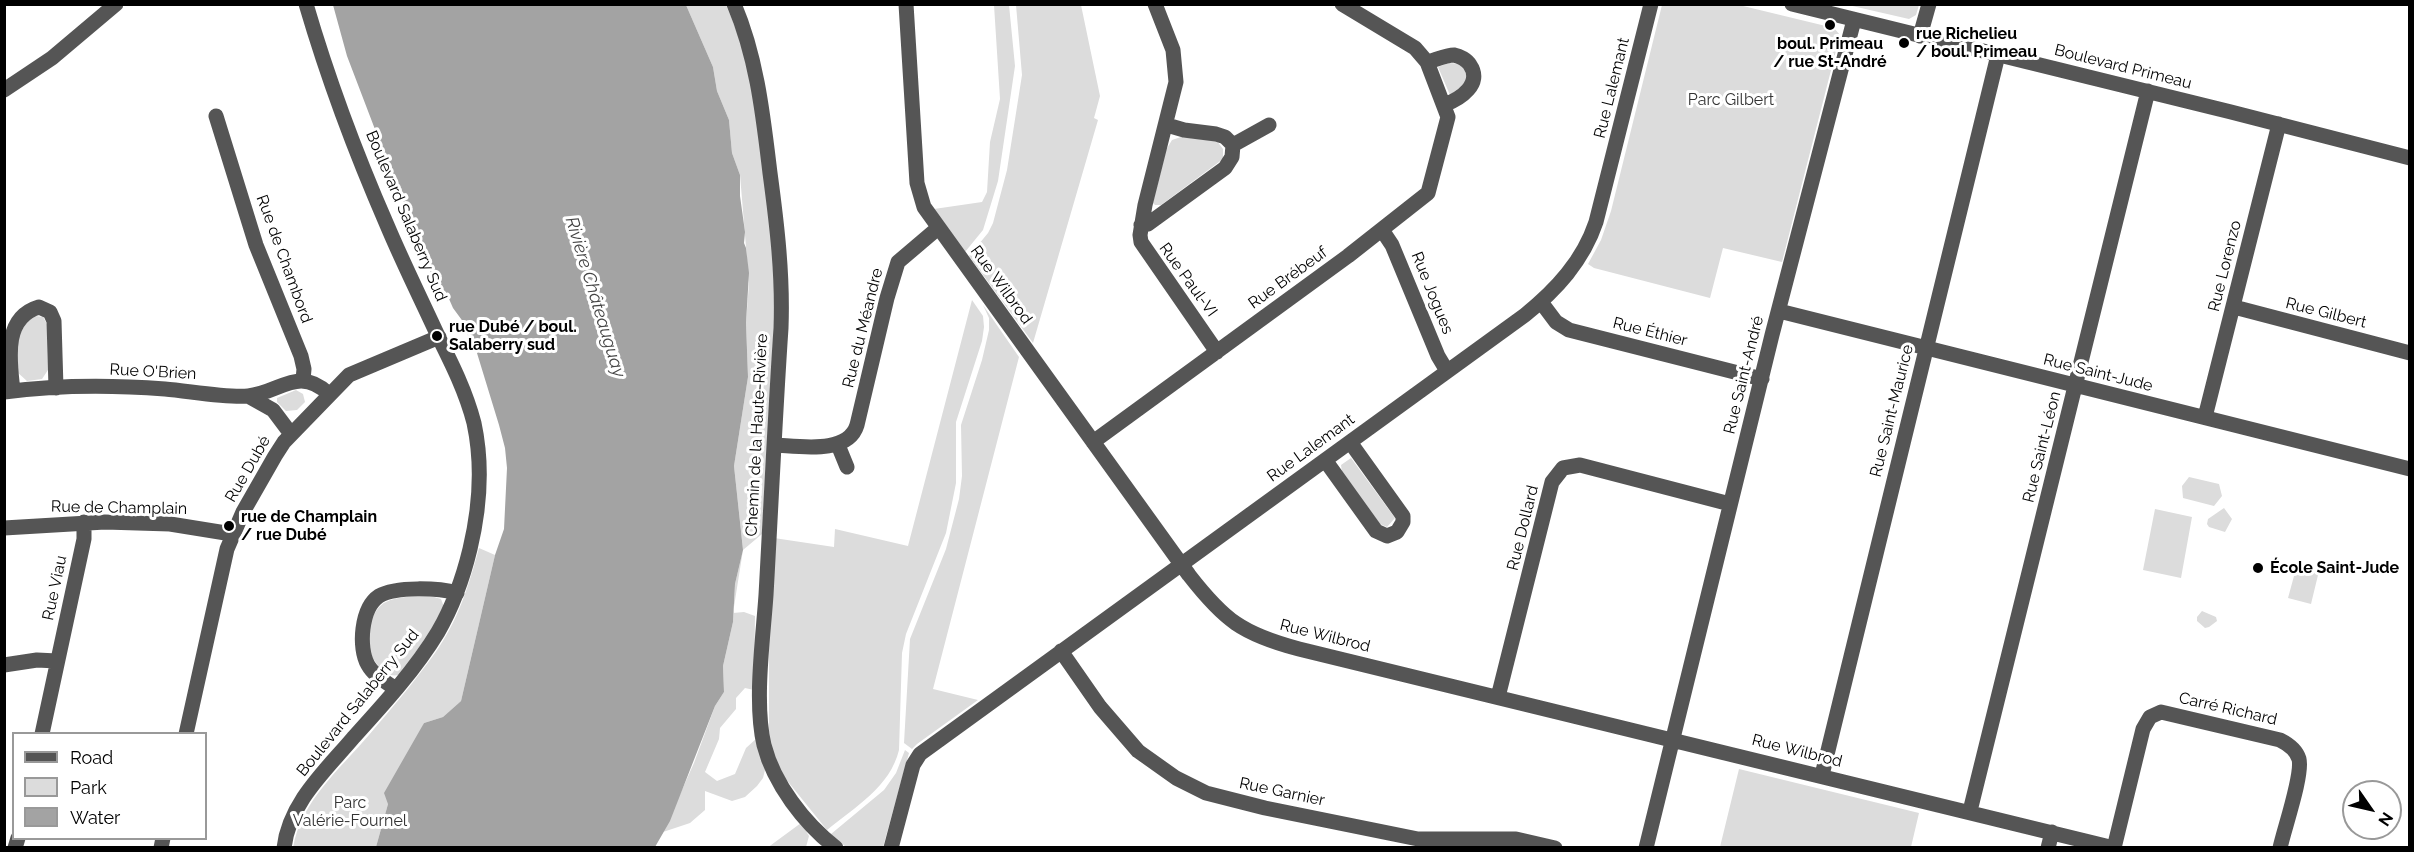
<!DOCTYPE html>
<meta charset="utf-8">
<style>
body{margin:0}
#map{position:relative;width:2414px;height:852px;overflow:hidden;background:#fff;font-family:Raleway,sans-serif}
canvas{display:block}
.frame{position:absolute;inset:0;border:6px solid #000;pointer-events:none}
.legend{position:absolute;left:12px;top:732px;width:195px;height:108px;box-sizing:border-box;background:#fff;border:2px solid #999;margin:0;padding:8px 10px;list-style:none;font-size:18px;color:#000}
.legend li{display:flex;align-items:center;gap:12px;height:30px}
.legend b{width:30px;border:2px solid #999}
.north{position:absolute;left:2342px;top:780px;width:60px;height:60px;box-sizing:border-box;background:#fff;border:2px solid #999;border-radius:50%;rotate:124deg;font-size:16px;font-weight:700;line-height:24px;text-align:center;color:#000}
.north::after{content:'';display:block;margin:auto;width:21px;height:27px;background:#000;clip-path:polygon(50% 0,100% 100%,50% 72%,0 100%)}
</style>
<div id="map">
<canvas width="2414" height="852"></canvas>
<div class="frame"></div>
<ul class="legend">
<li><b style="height:8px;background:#555"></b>Road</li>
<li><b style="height:16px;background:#dcdcdc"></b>Park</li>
<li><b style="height:16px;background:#a3a3a3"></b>Water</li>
</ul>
<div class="north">N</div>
</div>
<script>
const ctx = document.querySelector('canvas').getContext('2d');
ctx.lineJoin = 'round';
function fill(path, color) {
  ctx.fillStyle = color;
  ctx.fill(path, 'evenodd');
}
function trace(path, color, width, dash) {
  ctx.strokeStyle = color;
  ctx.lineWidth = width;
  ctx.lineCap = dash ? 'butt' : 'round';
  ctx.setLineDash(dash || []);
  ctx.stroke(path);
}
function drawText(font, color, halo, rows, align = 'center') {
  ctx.font = font + ' Raleway,sans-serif';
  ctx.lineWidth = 6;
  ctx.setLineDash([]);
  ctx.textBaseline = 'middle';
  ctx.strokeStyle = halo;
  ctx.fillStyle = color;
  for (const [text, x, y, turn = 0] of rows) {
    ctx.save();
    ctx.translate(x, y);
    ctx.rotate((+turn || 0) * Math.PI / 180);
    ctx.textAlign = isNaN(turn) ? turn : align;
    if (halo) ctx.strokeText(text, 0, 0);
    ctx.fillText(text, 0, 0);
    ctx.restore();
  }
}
const green = new Path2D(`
 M686 5H726C763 87 766 188 775 277V304L762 534 743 550 733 613 744 612 755 616 754 690 745 688 736 698V709L720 728 719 739 705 772 717 781 735 774 746 748 757 738 766 766 763 778 757 786 745 797 732 801 705 791V810L690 823 663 832 694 763 715 706 724 692 723 666 733 622 735 584 743 550 734 466 748 377 746 323 749 283 740 175 732 153 729 120 717 91 713 67Z
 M994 5H1009L1015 66 998 181 983 230 965 252 934 209 982 202 987 192 990 142 1000 99Z
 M1016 5H1081L1100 96 1094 118 1098 120 1033 343 969 256 988 233 993 223 1007 170 1022 75Z
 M1662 5H1739L1834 28 1840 35 1782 262 1723 248 1710 298 1594 268 1588 264 1601 240 1611 211Z
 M1848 5 1919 4V5L1916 15 1909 19Z
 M1449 63C1461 63 1465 68 1467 78L1463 85 1450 95 1438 67Z
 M1181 137 1217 141 1223 149V159L1161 205H1155L1153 203 1166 150 1172 140Z
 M972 300 983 316 984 327 982 341 956 422V483L946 533 906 634 902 653 899 750C890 787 855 807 827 830L785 778 773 757 769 735V618L774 538 834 547 835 529 908 546Z
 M983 305 1019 357 933 689 978 700 917 744 912 749 904 743 910 639 946 549 959 499 962 476 961 425 982 360 989 330V318Z
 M36 316 43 317 47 324 48 370 42 379 27 381 17 372C16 350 15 328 36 316Z
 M296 390 303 394 305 402 297 410 286 411 277 402V398Z
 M1351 458 1395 518 1387 527 1380 524 1342 472 1341 465Z
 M2189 477 2219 484 2222 496 2214 506 2183 498 2182 486Z
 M2224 508 2232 519 2225 532 2209 527 2207 524 2208 519Z
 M2155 509 2192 517 2181 578 2143 570Z
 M479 548 495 555 461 701 443 717 424 723 388 804 376 847 293 848C301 801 340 769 369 735 392 708 415 681 435 653 458 621 469 585 479 548Z
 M2297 565 2319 571 2311 604 2288 598Z
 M427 595 441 599 444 607 438 619 401 674C387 681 372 661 369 648 366 634 372 608 386 602 397 596 415 597 427 595Z
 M2202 611 2216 617 2217 621 2209 627 2205 628 2197 621V617Z
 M905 750 909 753 883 847H846L831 834 884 790 896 773Z
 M1739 769 1919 813 1911 847H1720Z
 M801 823 809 836 806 847 767 848Z`);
const water = new Path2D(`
 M333 5H686L713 67 717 91 729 120 732 153 740 175V196L745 232 744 243 746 248 749 273 746 323 748 377 734 466 743 550 735 584 733 622 723 666 724 692 715 706 670 821 655 847H376L388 804 384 793 424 723 443 717 461 701 495 555 504 529 507 468 505 448 499 425 473 340 468 336 464 323 453 308 446 292 437 285 416 243 401 193 382 158 376 132 347 56Z`);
const minor = new Path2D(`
 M734 4C757 58 763 115 770 173 777 225 783 275 781 328 775 417 771 506 766 595 763 639 754 703 764 745 774 784 804 823 836 848
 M906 4 917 183 924 207 1189 575C1224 620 1242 634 1299 649L2114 848
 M1155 4 1173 50 1176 82 1145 205 1140 235 1141 242 1217 352
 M1792 4 2231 112 2410 158
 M1920 36 1929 4
 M1427 62C1435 60 1446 55 1454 55 1460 56 1467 60 1470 65 1483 84 1460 99 1444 105
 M4 90 52 58 116 4
 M216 116 256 245 301 356 304 369 303 380
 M1233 145 1269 125
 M1141 225 1148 224 1225 168 1232 157 1233 145 1225 137 1216 134 1184 130 1167 125
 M1382 230 1392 245 1438 356 1447 371
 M1541 302 1556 322 1569 330 1762 379
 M2234 307 2410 353
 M1779 311 2410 469
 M13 391C10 362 2 318 39 307L50 312 54 321 56 388
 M4 392C57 385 112 385 165 389 189 391 226 398 248 396 280 393 298 365 329 394
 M248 396 273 410 291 434
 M2205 417 2279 124
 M1093 442 1348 256 1428 193 1448 117 1427 62 1415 48 1342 4
 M774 445C799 446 848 455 857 425L887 298 898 262 938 228
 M838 445 847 467
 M1325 460 1376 531 1387 536 1397 532 1403 522V516L1350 442
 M4 528 105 522 170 524 232 534
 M1061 651 1100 707 1138 751 1176 778 1206 793 1265 808 1418 839H1516L1555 848
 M4 665 37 660 57 661
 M396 689C386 682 374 676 368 665 358 648 361 608 379 596 396 586 439 588 457 593
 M1498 697 1552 482 1563 468 1580 465 1730 504
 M42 734 84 539V522
 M186 734 227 549 243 512 275 456 284 442 349 375 439 337
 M1822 775 1998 55
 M1970 811 2148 91
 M15 848 18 838
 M161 848 163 838
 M284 848C289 803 326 770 353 738 383 705 415 670 438 632 453 606 463 578 470 549 480 507 483 465 474 423 466 392 452 364 438 336 421 299 403 263 387 225 356 154 328 79 306 4
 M891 848 913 765 920 754 1525 315C1556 290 1583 261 1596 222L1651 4
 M1646 848 1772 335 1854 20
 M2048 848 2052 832
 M2114 848 2143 729 2150 717 2161 712 2280 740C2288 744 2296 749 2299 759 2303 775 2284 829 2280 848`);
const markers = [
 [1830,25,6,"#000"],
 [1904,43,6,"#000"],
 [437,336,6,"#000"],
 [229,526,6,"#000"],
 [2258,568,6,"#000"]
];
const poiNames = [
 ["rue Richelieu",1916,34],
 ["/ boul. Primeau",1916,52],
 ["boul. Primeau",1830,44,"center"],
 ["/ rue St-André",1830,62,"center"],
 ["rue Dubé / boul.",449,327],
 ["Salaberry sud",449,345],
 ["rue de Champlain",241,517],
 ["/ rue Dubé",241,535],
 ["École Saint-Jude",2270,568]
];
const streetNames = [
 ["Boulevard Primeau",2123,67,14],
 ["Rue Lalemant",1612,88,-76],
 ["Boulevard Salaberry Sud",406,216,67],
 ["Rue de Chambord",284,259,70],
 ["Rue Lorenzo",2225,266,-76],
 ["Rue Brébeuf",1288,278,-36],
 ["Rue Paul-VI",1188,280,54],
 ["Rue Wilbrod",1001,285,54],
 ["Rue Jogues",1432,293,68],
 ["Rue Gilbert",2326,313,14],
 ["Rue du Méandre",863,328,-76],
 ["Rue Éthier",1650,332,14],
 ["Rue O'Brien",153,372,3],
 ["Rue Saint-Jude",2098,373,14],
 ["Rue Saint-André",1744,375,-76],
 ["Rue Saint-Maurice",1892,411,-76],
 ["Chemin de la Haute-Rivière",757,435,-87],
 ["Rue Saint-Léon",2042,447,-76],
 ["Rue Lalemant",1311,448,-36],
 ["Rue Dubé",248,469,-60],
 ["Rue de Champlain",119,508,1],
 ["Rue Dollard",1523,528,-76],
 ["Rue Viau",55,588,-78],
 ["Rue Wilbrod",1325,636,14],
 ["Boulevard Salaberry Sud",358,703,-51],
 ["Carré Richard",2228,709,13],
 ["Rue Wilbrod",1797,751,14],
 ["Rue Garnier",1282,792,12]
];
const parkNames = [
 ["Parc Gilbert",1731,100],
 ["Parc",350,803],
 ["Valérie-Fournel",350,821]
];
const waterNames = [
 ["Rivière Châteauguay",595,297,73]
];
fill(green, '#dcdcdc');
fill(water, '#a3a3a3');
trace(minor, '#555', 15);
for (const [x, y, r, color] of markers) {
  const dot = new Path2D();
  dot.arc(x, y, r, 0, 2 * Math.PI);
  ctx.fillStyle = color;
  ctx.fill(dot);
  trace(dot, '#fff', 2);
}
drawText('bold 16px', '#000', '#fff', poiNames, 'left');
drawText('16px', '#000', '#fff', streetNames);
drawText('16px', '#333', '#fff', parkNames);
drawText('italic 18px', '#444', '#fff', waterNames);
</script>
